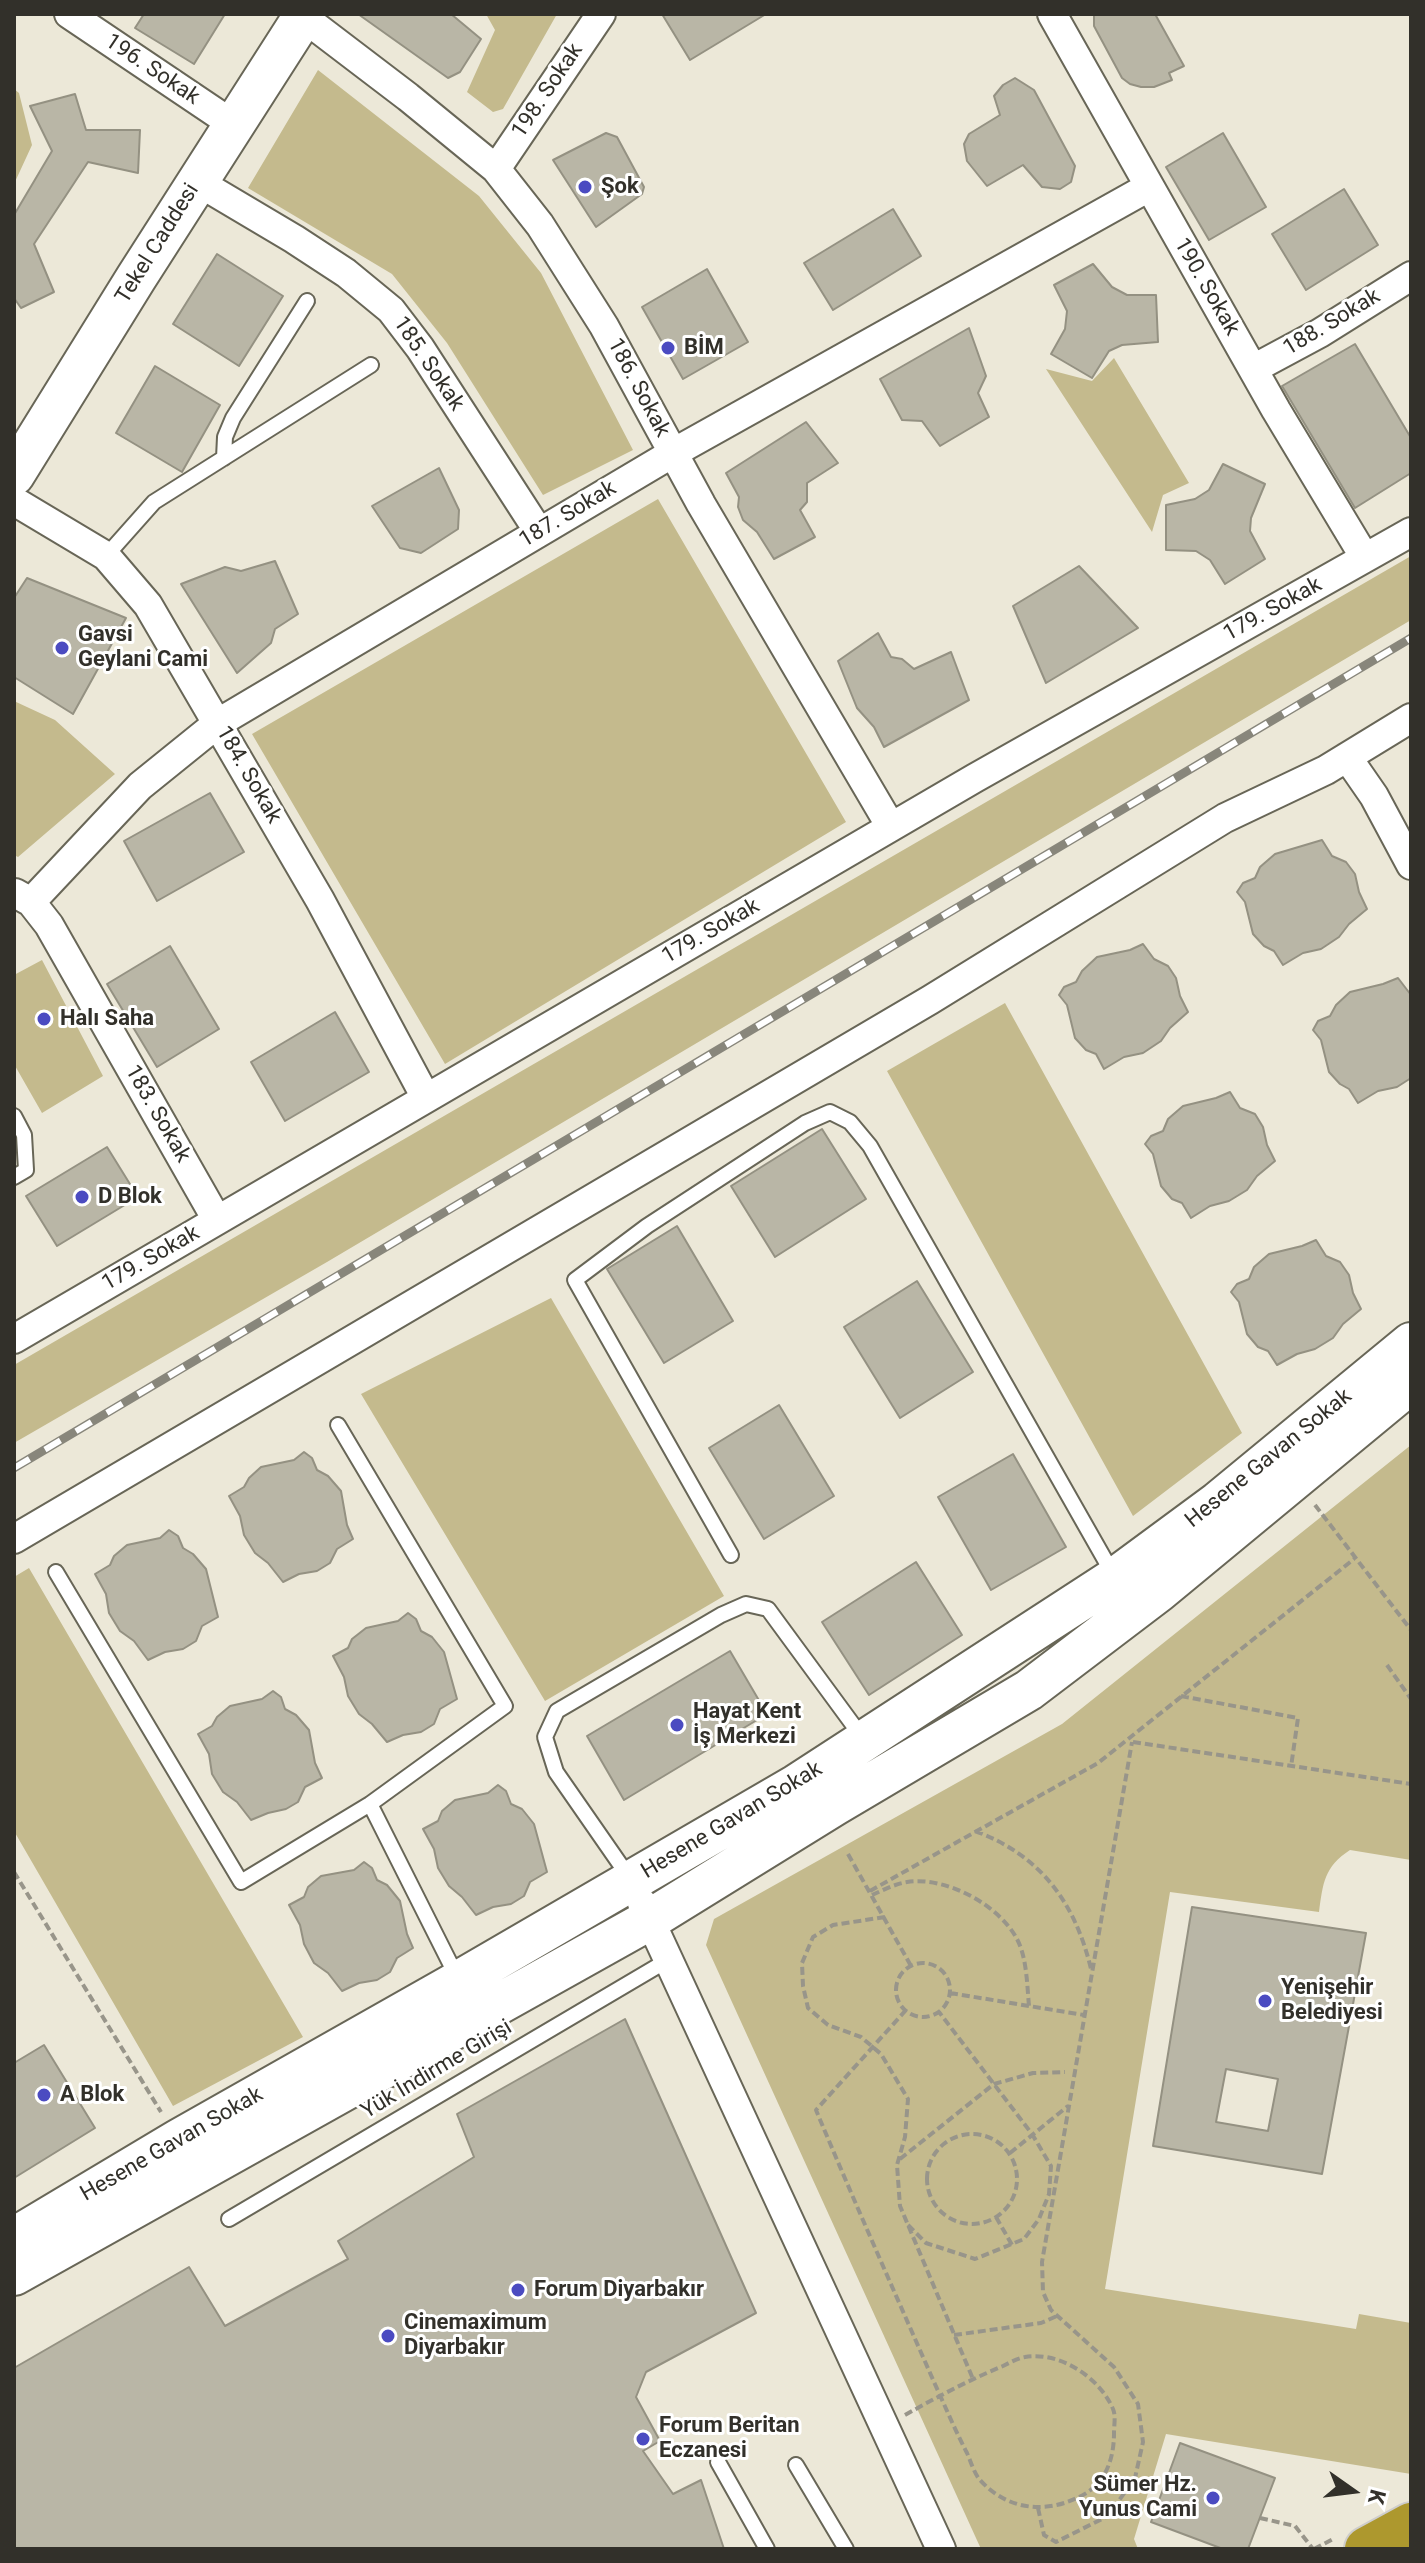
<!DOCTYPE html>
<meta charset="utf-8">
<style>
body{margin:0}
#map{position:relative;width:1425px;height:2563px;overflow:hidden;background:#ece8d8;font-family:Roboto,sans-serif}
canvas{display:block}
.frame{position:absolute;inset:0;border:16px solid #32302a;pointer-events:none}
.north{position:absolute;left:1313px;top:2451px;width:80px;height:80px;-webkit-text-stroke:6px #fff;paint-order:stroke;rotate:104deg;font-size:22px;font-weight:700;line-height:32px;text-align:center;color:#32302a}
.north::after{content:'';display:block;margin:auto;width:28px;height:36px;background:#32302a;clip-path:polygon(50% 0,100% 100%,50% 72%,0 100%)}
</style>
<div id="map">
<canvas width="1425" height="2563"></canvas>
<div class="frame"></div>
<div class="north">K</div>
</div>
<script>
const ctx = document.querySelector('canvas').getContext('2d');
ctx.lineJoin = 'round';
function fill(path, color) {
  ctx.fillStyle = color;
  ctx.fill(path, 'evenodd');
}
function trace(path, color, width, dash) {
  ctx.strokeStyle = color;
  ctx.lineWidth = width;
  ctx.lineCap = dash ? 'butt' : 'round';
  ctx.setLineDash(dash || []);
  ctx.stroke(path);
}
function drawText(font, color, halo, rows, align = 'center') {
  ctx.font = font + ' Roboto,sans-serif';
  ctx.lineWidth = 6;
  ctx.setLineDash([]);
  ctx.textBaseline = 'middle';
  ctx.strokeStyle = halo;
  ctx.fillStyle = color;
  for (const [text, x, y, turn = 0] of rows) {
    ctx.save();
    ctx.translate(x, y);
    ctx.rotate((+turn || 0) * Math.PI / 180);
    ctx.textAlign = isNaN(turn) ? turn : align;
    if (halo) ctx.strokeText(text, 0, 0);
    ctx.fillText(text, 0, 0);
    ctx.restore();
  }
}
const green = new Path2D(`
 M486 14H557L503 109 493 112 467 92 495 30Z
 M318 70 479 196 541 273 633 450 543 495 447 343 392 274 248 188Z
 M14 89 19 93 32 145 14 184Z
 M1114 358 1189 483 1163 495 1152 532 1046 369 1092 381Z
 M658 499 846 822 445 1064 252 734Z
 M1411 556V620L327 1262 14 1443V1365Z
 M14 701 55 720 115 774 18 857 14 855Z
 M42 960 103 1076 42 1113 14 1064V975Z
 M1005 1003 1242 1433 1133 1516 887 1071Z
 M551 1298 724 1596 545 1701 361 1394Z
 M1411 1445V1860L1350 1850C1324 1867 1323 1883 1319 1912L1170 1892 1105 2289 1356 2329 1359 2314 1411 2323V2474L1166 2434 1134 2539 1138 2549H981L706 1945 714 1919 1062 1724Z
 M29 1568 303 2037 173 2106 14 1831V1577Z`);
const building = new Path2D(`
 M144 14H225L194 64 135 28Z
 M358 14H451L481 39 460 72 448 78Z
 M662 14H766L690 60Z
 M1094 14H1155L1184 66 1169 73 1172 80 1154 87H1141L1130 84 1122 78 1094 26Z
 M1015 78 1034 90 1075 166 1071 182 1060 189 1042 187 1023 165 987 186 967 161 964 144 969 134 1000 115 994 96 1003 85Z
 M75 94 86 130H140L138 173 88 162 34 244 54 292 21 308 14 298V215L52 151 30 106Z
 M606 133 617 137 644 187 642 194 596 227 553 160Z
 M1223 133 1266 207 1209 240 1166 167Z
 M1344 189 1378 245 1306 290 1272 234Z
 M893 209 921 256 833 310 804 263Z
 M217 254 283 296 239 366 173 324Z
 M1093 264 1112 287 1127 295H1156L1158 342 1122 345 1109 351 1092 378 1051 354 1065 329 1067 311 1054 285Z
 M707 269 748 342 683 379 642 307Z
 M969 328 986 376 978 393 989 417 940 446 922 421 902 420 880 379Z
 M1355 344 1411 438V473L1355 508 1282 386Z
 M155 366 220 405 182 472 116 433Z
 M806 422 838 463 807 483V502L800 510 815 537 774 559 757 532 743 520 738 507 739 497 726 473Z
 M1223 464 1265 484 1251 518 1250 531 1265 559 1225 584 1210 560 1196 551 1166 550V505L1195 499 1209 490Z
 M439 468 459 510 458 529 421 553 400 548 372 506Z
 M275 561 298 614 275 629 271 643 237 673 181 584 225 567 241 571Z
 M1079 566 1138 628 1046 683 1013 606Z
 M27 578 126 618 73 714 14 677V598Z
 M878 633 891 657 902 659 914 669 951 652 969 700 884 747 874 727 857 708 838 661Z
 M210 793 244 852 157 901 124 841Z
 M1322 840 1332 856 1346 862 1355 874 1359 892 1367 909 1349 924 1339 937 1321 949 1303 953 1283 965 1274 951 1264 946 1253 934 1245 902 1237 892 1243 883 1255 878 1260 867 1275 854Z
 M1143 944 1154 959 1168 966 1176 978 1180 996 1188 1012 1170 1028 1161 1041 1143 1053 1124 1057 1104 1069 1096 1054 1086 1050 1075 1038 1067 1005 1059 995 1064 987 1076 982 1082 971 1097 957 1130 950Z
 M170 946 219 1029 157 1067 107 984Z
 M1398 978 1411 995V1078L1397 1087 1378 1091 1358 1103 1349 1089 1340 1084 1329 1072 1321 1040 1313 1030 1318 1021 1330 1016 1336 1005 1350 992 1383 984Z
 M335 1012 369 1072 285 1121 251 1062Z
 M1230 1092 1240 1108 1255 1114 1263 1127 1267 1145 1275 1161 1257 1176 1247 1190 1229 1201 1210 1206 1191 1218 1182 1203 1172 1199 1161 1186 1153 1154 1145 1144 1151 1136 1163 1131 1168 1119 1183 1106 1216 1098Z
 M822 1129 866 1199 775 1257 731 1186Z
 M107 1147 138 1197 57 1246 26 1196Z
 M677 1226 733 1321 664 1363 607 1269Z
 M1316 1240 1326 1256 1340 1262 1349 1275 1353 1293 1361 1309 1343 1324 1333 1338 1315 1349 1297 1354 1277 1365 1268 1351 1258 1347 1247 1334 1239 1302 1231 1292 1237 1284 1249 1279 1254 1267 1269 1254 1302 1246Z
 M917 1281 973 1372 900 1418 844 1327Z
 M779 1405 834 1496 764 1539 709 1448Z
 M304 1452 312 1458 317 1470 328 1476 341 1491 347 1525 353 1539 337 1549 330 1563 317 1571 299 1574 283 1582 268 1563 255 1553 244 1535 240 1516 229 1496 244 1487 249 1478 261 1467 294 1460Z
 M1013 1454 1066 1547 991 1590 938 1497Z
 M169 1530 178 1536 183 1548 193 1554 206 1569 218 1617 202 1626 196 1641 183 1649 165 1652 148 1660 134 1641 120 1631 109 1613 106 1594 95 1574 110 1565 114 1556 127 1545 160 1538Z
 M916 1562 962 1635 869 1695 822 1622Z
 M408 1613 416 1619 421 1631 432 1637 444 1652 457 1699 440 1709 434 1724 421 1732 403 1735 387 1742 372 1724 359 1714 348 1696 344 1677 333 1656 348 1648 352 1639 366 1628 398 1621Z
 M730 1651 767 1714 624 1800 587 1736Z
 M273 1691 281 1697 285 1709 296 1715 309 1730 315 1763 322 1778 305 1787 298 1802 286 1809 268 1813 251 1820 237 1802 223 1792 212 1774 209 1754 198 1734 212 1726 217 1717 230 1706 262 1699Z
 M498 1785 506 1791 511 1804 522 1809 534 1824 547 1872 530 1882 524 1896 511 1904 493 1907 476 1915 462 1897 449 1886 438 1868 434 1849 423 1829 438 1821 442 1811 455 1800 488 1793Z
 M364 1862 372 1868 377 1880 387 1885 400 1901 407 1934 413 1948 397 1958 390 1972 377 1980 359 1983 342 1991 328 1973 314 1963 304 1944 300 1925 289 1905 304 1897 308 1887 321 1876 354 1870Z
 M1192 1907 1366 1933 1322 2174 1153 2146ZM1226 2069 1278 2079 1268 2131 1216 2122Z
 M625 2019 756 2313 646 2372 636 2397 660 2441 643 2451 673 2494 701 2480 724 2549H14V2368L189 2267 225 2326 348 2259 338 2241 474 2157 457 2114Z
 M44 2045 95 2128 14 2178V2063Z
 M1180 2443 1275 2478 1248 2549H1223L1151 2522Z`);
const path = new Path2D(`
 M1315 1505 1411 1630
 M1387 1665 1411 1699
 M1181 1696 1298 1718 1291 1767
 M1133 1742 1411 1784
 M975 1831C1040 1855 1075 1902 1091 1969
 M848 1854 911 1966
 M14 1872 161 2112
 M870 1891 1098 1763 1354 1559
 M872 1895C883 1890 895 1884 907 1882 946 1876 999 1905 1017 1939 1027 1958 1027 1985 1029 2006
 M885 1917 833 1925 813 1937 802 1963 803 1986 808 2008 828 2025 861 2037 881 2054 908 2099 905 2137 897 2165 900 2206 973 2379
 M896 1990a27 27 0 1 1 54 0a27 27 0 1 1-54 0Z
 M950 1993 1084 2015
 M927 2179a45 45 0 1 1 90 0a45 45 0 1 1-90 0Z
 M1010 2153 1068 2106
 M900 2159 994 2084 1033 2073 1065 2072
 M996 2217 1012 2245
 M908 2225 926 2243 975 2259 1024 2239 1039 2219 1049 2194 1051 2166 1032 2134 939 2012
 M954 2335 1041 2323 1057 2316
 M905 2415C937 2397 969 2380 1003 2366 1009 2363 1018 2358 1025 2357 1060 2351 1100 2378 1113 2409 1116 2416 1114 2425 1114 2433 1114 2460 1105 2485 1079 2497 1045 2514 1007 2510 980 2480 974 2473 971 2462 967 2453 955 2430 945 2406 934 2382 894 2291 854 2201 816 2110L906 2010
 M1038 2508 1044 2535 1056 2542 1108 2516 1135 2478 1143 2442 1138 2404 1114 2367 1051 2310 1043 2292 1042 2262 1132 1742
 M1260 2518 1295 2526 1313 2549
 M1314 2549 1335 2538`);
const lane = new Path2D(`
 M224 458 225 437 233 418 307 301
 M106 556 154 502 371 365
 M14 1116 24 1135 26 1170 14 1177
 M731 1555 575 1280 647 1226 805 1123 830 1112 850 1122 870 1146 1113 1574
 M56 1572 241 1882 370 1804 505 1706 338 1425
 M370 1804 458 1979
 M631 1880 556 1772 545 1737 557 1711 721 1615 746 1604 768 1609 862 1737
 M229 2219 668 1960
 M718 2462 767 2549
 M796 2465 846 2549`);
const street = new Path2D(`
 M69 14 234 125
 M1052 14 1276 410 1365 558
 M303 17 408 97 496 169 540 225 604 326 701 504 891 827
 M496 169 601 14
 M198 182 294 239 346 273 391 310 420 348 539 532
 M1253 369 1320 333 1411 276
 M14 501 106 556 148 605 320 900 426 1098
 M1347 757 1374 796 1411 865
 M15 893 31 902 49 925 217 1220
 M31 902 140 786 218 723 673 453 1149 187
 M14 1339 975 778 1411 532
 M14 1539 930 1000 1225 818 1326 770 1411 718
 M642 1903 941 2549`);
const secondary = new Path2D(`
 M14 475 136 278 305 14
 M14 2238 178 2140 459 1981 796 1785 1115 1578 1218 1502 1411 1343
 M14 2275 649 1920 835 1805 1029 1690 1158 1592 1411 1383`);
const highway = new Path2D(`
 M1367 2549 1411 2525`);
const rail = new Path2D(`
 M14 1468 1411 638`);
const markers = [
 [585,187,8,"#4b4bc1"],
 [668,348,8,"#4b4bc1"],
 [62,648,8,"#4b4bc1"],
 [44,1019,8,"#4b4bc1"],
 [82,1197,8,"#4b4bc1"],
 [677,1725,8,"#4b4bc1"],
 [1265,2001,8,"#4b4bc1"],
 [44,2095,8,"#4b4bc1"],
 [518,2290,8,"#4b4bc1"],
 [388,2336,8,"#4b4bc1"],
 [643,2439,8,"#4b4bc1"],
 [1213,2498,8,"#4b4bc1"]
];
const streetNames = [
 ["196. Sokak",152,70,34],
 ["198. Sokak",548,91,-56],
 ["Tekel Caddesi",158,244,-58],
 ["190. Sokak",1206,287,60],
 ["188. Sokak",1332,323,-31],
 ["185. Sokak",428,364,56],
 ["186. Sokak",638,388,62],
 ["187. Sokak",568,515,-31],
 ["179. Sokak",1273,610,-29],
 ["184. Sokak",248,775,60],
 ["179. Sokak",711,932,-30],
 ["183. Sokak",157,1114,60],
 ["179. Sokak",151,1259,-30],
 ["Hesene Gavan Sokak",1269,1459,-39],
 ["Hesene Gavan Sokak",732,1821,-31],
 ["Yük İndirme Girişi",437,2070,-31],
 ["Hesene Gavan Sokak",172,2145,-30]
];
const poiNames = [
 ["Şok",601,187],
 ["BİM",684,348],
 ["Gavsi",78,635],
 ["Geylani Cami",78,660],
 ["Halı Saha",60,1019],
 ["D Blok",98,1197],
 ["Hayat Kent",693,1712],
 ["İş Merkezi",693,1737],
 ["Yenişehir",1281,1988],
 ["Belediyesi",1281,2013],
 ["A Blok",60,2095],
 ["Forum Diyarbakır",534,2290],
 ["Cinemaximum",404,2323],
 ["Diyarbakır",404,2348],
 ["Forum Beritan",659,2426],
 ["Eczanesi",659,2451],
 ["Sümer Hz.",1197,2485,"right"],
 ["Yunus Cami",1197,2510,"right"]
];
fill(green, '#c4ba8d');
fill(building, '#b9b6a6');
trace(building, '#949182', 2);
trace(lane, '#686657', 18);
trace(street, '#686657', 32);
trace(secondary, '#686657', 44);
trace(highway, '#cecdcc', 48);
trace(path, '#98958a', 4, [8, 4]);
trace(lane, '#fff', 14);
trace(street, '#fff', 28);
trace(secondary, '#fff', 40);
trace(highway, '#ad982e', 44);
trace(rail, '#88867b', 9);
trace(rail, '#fff', 6, [18]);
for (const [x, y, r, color] of markers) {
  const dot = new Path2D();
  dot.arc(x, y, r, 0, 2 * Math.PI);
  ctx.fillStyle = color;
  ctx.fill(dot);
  trace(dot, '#fff', 3);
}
drawText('22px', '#32302a', '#fff', streetNames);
drawText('bold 22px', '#32302a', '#fff', poiNames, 'left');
</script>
